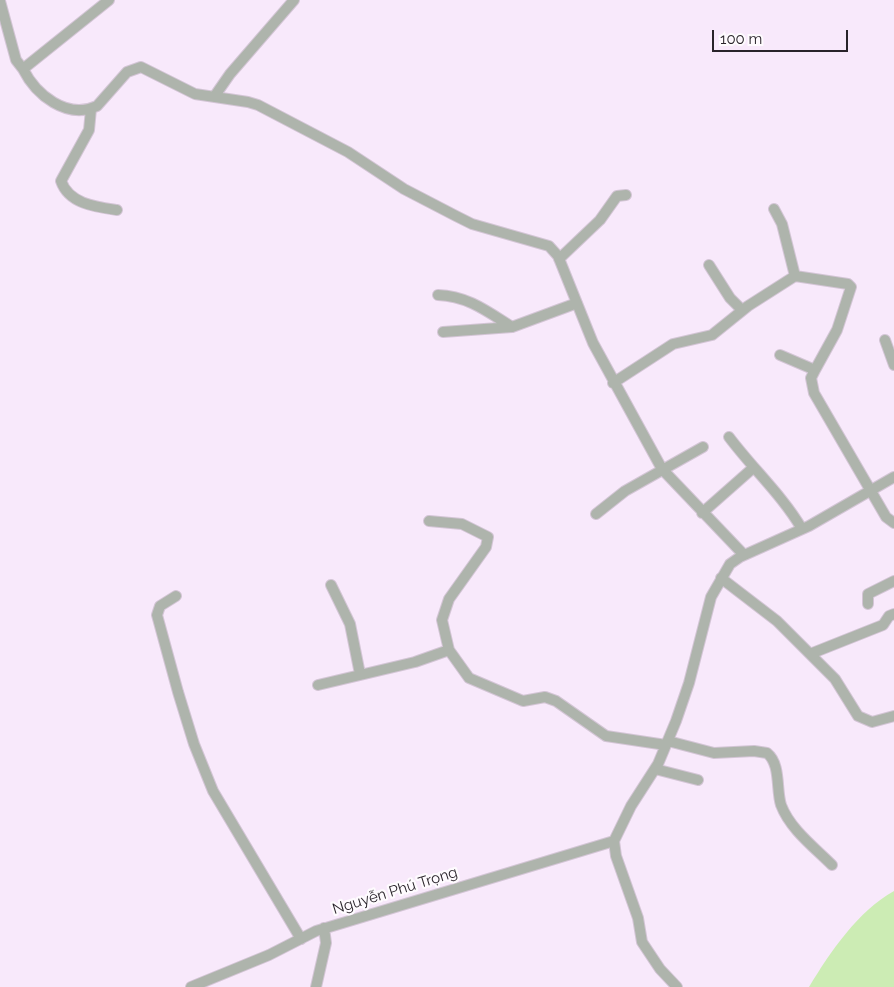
<!DOCTYPE html>
<meta charset="utf-8">
<style>
body{margin:0}
#map{position:relative;width:894px;height:987px;overflow:hidden;background:#f8e9fb;font-family:Raleway,sans-serif}
canvas{display:block}
.scale{position:absolute;left:712px;top:30px;width:136px;height:22px;box-sizing:border-box;border:2px solid #29232a;border-top:0;padding-left:6px;font-size:15px;line-height:18px;white-space:nowrap;color:#29232a;-webkit-text-stroke:4px #fefbfe;paint-order:stroke}
</style>
<div id="map">
<canvas width="894" height="987"></canvas>
<div class="scale">100 m</div>
</div>
<script>
const ctx = document.querySelector('canvas').getContext('2d');
ctx.lineJoin = 'round';
function fill(path, color) {
  ctx.fillStyle = color;
  ctx.fill(path, 'evenodd');
}
function trace(path, color, width, dash) {
  ctx.strokeStyle = color;
  ctx.lineWidth = width;
  ctx.lineCap = dash ? 'butt' : 'round';
  ctx.setLineDash(dash || []);
  ctx.stroke(path);
}
function drawText(font, color, halo, rows, align = 'center') {
  ctx.font = font + ' Raleway,sans-serif';
  ctx.lineWidth = 4.5;
  ctx.setLineDash([]);
  ctx.textBaseline = 'middle';
  ctx.strokeStyle = halo;
  ctx.fillStyle = color;
  for (const [text, x, y, turn = 0] of rows) {
    ctx.save();
    ctx.translate(x, y);
    ctx.rotate((+turn || 0) * Math.PI / 180);
    ctx.textAlign = isNaN(turn) ? turn : align;
    if (halo) ctx.strokeText(text, 0, 0);
    ctx.fillText(text, 0, 0);
    ctx.restore();
  }
}
const green = new Path2D(`
 M894 891V987H809C830 952 858 911 894 891Z`);
const minor = new Path2D(`
 M0 1 16 60 23 69 109 0
 M23 69C36 95 67 120 97 106L127 72 141 67 195 94 248 102 258 105 348 152 404 189 456 216 472 224 549 246 558 256 593 343 662 469 744 555
 M214 97 230 74 294 0
 M91 109 89 130 61 181C69 204 96 207 117 210
 M774 209 782 224 795 276
 M559 259 600 220 617 196 626 195
 M709 265 730 298 742 310
 M438 295C468 296 488 312 512 327
 M443 332 512 327 577 303
 M885 340 894 365
 M815 370 811 378 814 393 886 517 894 523
 M613 383 673 344 712 335 748 306 795 276 848 284 851 287 837 330 815 370 780 355
 M729 437C753 469 782 495 802 529
 M702 513 753 468
 M596 514 625 491 703 447
 M429 521 462 524 488 537 486 547 449 599 442 620 449 650 469 678 523 701 545 697 556 701 606 736 666 745
 M721 578 777 621 835 679 858 716 872 722 894 716
 M331 585 350 624 360 674
 M176 596 160 606 157 615 178 692 194 744 213 791 301 939
 M868 604V594L894 581
 M810 654 883 625 889 616 894 614
 M318 685 415 662 449 650
 M668 741 714 753 754 751 767 753C781 764 776 790 781 805 790 829 814 847 832 865
 M655 769 698 780
 M191 987 269 955 316 931 614 841
 M316 987 326 943 324 928
 M677 987 660 969 642 942 638 918 616 856 614 841 631 806 658 764 676 721 689 683 711 597 730 564 740 557 809 526 894 477`);
const streetNames = [
 ["Nguyễn Phú Trọng",395,891,-17]
];
fill(green, '#ccecb4');
trace(minor, '#d3c5d5', 12);
trace(minor, '#aeb4ac', 10);
drawText('15px', '#29232a', '#fefbfe', streetNames);
</script>
